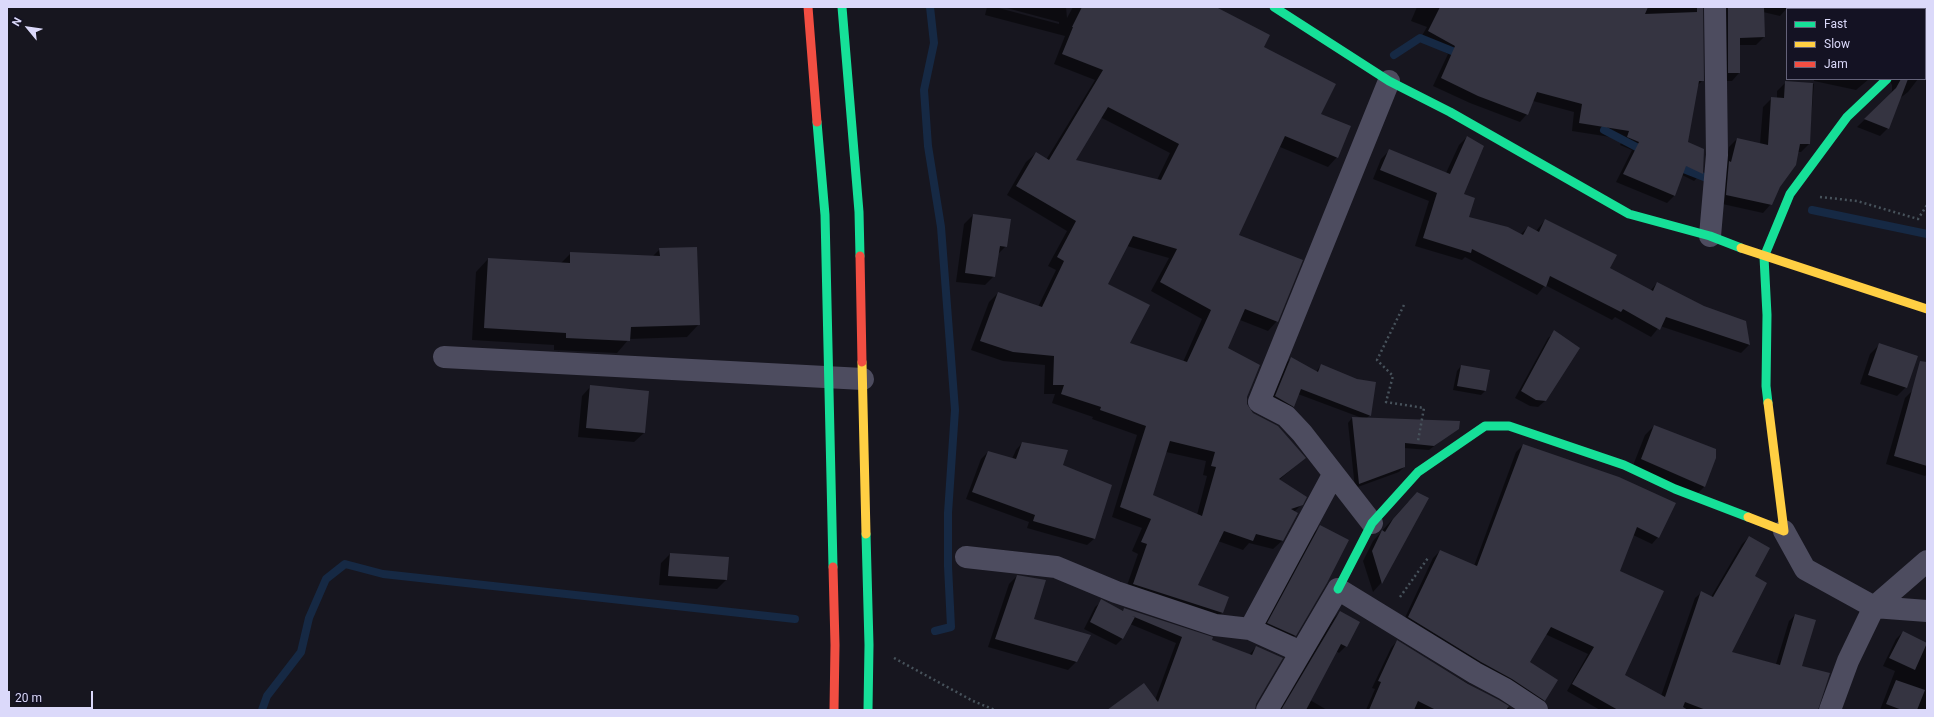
<!DOCTYPE html>
<style>
body{margin:0}
#map{position:relative;width:1934px;height:717px;overflow:hidden;background:#17161f;font-family:Roboto,sans-serif}
canvas{display:block}
.frame{position:absolute;inset:0;border:8px solid #dbd9fa;pointer-events:none}
.legend{position:absolute;left:1786px;top:8px;width:140px;height:72px;box-sizing:border-box;background:#141223;border:1px solid #646279;margin:0;padding:5px 7px;list-style:none;font-size:12px;color:#dbd9fa}
.legend li{display:flex;align-items:center;gap:8px;height:20px}
.legend b{width:20px;border:1px solid #646279}
.north{position:absolute;left:8px;top:8px;width:40px;height:40px;-webkit-text-stroke:3px #141223;paint-order:stroke;rotate:299deg;font-size:11px;font-weight:700;line-height:16px;text-align:center;color:#dbd9fa}
.north::after{content:'';display:block;margin:auto;width:14px;height:18px;background:#dbd9fa;clip-path:polygon(50% 0,100% 100%,50% 72%,0 100%)}
.scale{position:absolute;left:8px;top:691px;width:85px;height:18px;box-sizing:border-box;border:2px solid #dbd9fa;border-top:0;padding-left:5px;font-size:12px;line-height:14px;white-space:nowrap;color:#dbd9fa;-webkit-text-stroke:3px #141223;paint-order:stroke}
</style>
<div id="map">
<canvas width="1934" height="717"></canvas>
<div class="frame"></div>
<ul class="legend">
<li><b style="height:5px;background:#16e098"></b>Fast</li>
<li><b style="height:5px;background:#ffcf43"></b>Slow</li>
<li><b style="height:5px;background:#f24e42"></b>Jam</li>
</ul>
<div class="north">N</div>
<div class="scale">20 m</div>
</div>
<script>
const ctx = document.querySelector('canvas').getContext('2d');
ctx.lineJoin = 'round';
function fill(path, color) {
  ctx.fillStyle = color;
  ctx.fill(path, 'evenodd');
}
function trace(path, color, width, dash) {
  ctx.strokeStyle = color;
  ctx.lineWidth = width;
  ctx.lineCap = dash ? 'butt' : 'round';
  ctx.setLineDash(dash || []);
  ctx.stroke(path);
}
const shadow = new Path2D(`
 M987 7H995L1059 24V22L1003 7H1066L1067 18 1073 7H1214L1263 48 1320 115 1337 157 1328 167 1280 147 1238 236 1277 321 1268 331 1240 320 1226 349 1246 397V404L1252 414 1305 458 1279 480 1302 504 1294 512 1283 540 1273 549 1249 543 1243 550 1218 541 1196 585 1228 598 1222 613 1212 622 1124 594 1138 554 1132 551 1142 528 1112 517 1137 435 1092 419 1093 417 1052 403 1055 394H1044L1045 365 1003 361 971 350 989 302 998 293 1038 307 1056 270 1048 266 1067 231 1007 195 1026 162 1036 153 1046 160 1095 80 1054 64 1065 36 985 15ZM1100 117 1170 153 1157 180 1074 161ZM1127 246 1169 258 1151 291 1202 319 1183 362 1129 344 1107 284ZM1166 452 1206 461 1203 475 1207 476 1197 515 1152 495Z
 M1417 7H1702V81L1697 86 1687 143 1702 173 1694 181 1682 175 1675 195 1667 203 1616 182 1632 150 1620 145 1623 139 1572 131 1574 112 1533 101 1527 114 1520 122 1470 103 1433 86 1448 54 1420 39 1427 27 1411 21Z
 M1716 7H1788L1780 16 1763 12 1764 37 1756 45H1739V73L1732 81H1721Z
 M1830 7H1895L1894 9H1830Z
 M1925 62H1927V68L1925 71Z
 M1814 79H1869L1856 90 1814 81Z
 M1889 79H1918L1908 92 1899 99 1888 128 1880 136 1857 127 1889 96 1892 91V85Z
 M1786 82 1814 84 1809 144 1801 152H1798L1771 204 1763 213 1718 203 1729 147 1737 139 1760 144 1763 107 1772 98 1777 99V91Z
 M1467 137 1462 195 1467 218 1520 235 1528 227 1536 231 1545 220 1609 268 1650 291 1657 283 1703 307 1745 321 1749 345 1741 353 1660 326 1651 337 1615 317 1612 320 1545 285 1537 295 1465 257 1462 260 1415 246 1429 201 1373 179 1381 159 1389 151 1446 173 1459 145Z
 M973 215 1006 246 997 255 994 276 985 285 956 282 964 224Z
 M660 249 699 324 687 337 629 339 617 353 554 350V345L472 340 476 272 488 259 560 264 571 253 652 257Z
 M1555 332 1545 401 1538 407 1530 406 1515 398 1548 338Z
 M1879 345 1906 387 1897 396 1860 384 1870 354Z
 M1291 358 1316 372 1321 365 1370 415 1366 419 1458 428 1429 450 1404 448V467L1399 472 1355 488 1348 423 1352 418H1362L1298 394 1293 406 1289 411 1271 401 1286 363Z
 M1461 366 1485 391 1481 395 1453 390 1457 371Z
 M591 386 644 433 634 442 578 437 582 396Z
 M1913 390 1927 394V474L1925 476 1886 464 1905 398Z
 M1654 426 1704 487 1695 496 1632 468 1645 435Z
 M1022 443 1062 465 1094 539 1087 545 1027 528 1029 522 966 499 981 459 988 452 1012 459 1016 450Z
 M1523 445 1658 537 1652 544 1633 535 1619 571 1623 676 1661 696 1695 598 1702 592 1711 597 1742 544 1749 537 1753 577 1730 652 1776 664 1789 621 1795 615 1781 710H1600L1567 691 1588 654 1545 634 1528 663 1544 700 1538 707 1402 624 1433 558 1440 551 1474 566 1516 452Z
 M1428 499 1381 583 1373 592 1363 561 1373 541 1408 502Z
 M1321 526 1295 635 1282 649 1255 637 1307 539Z
 M670 554 728 557 726 580 717 589 659 585 661 563Z
 M1017 576 1033 620 1076 662 1068 670 988 647 1009 584Z
 M1102 601 1122 611 1125 609 1249 655 1256 647 1255 703 1254 710H1109L1155 700 1176 643 1130 624 1122 639 1116 645 1084 629 1095 607Z
 M1340 612 1346 646 1339 653 1336 651 1310 700 1327 710H1280L1333 619Z
 M1903 632 1927 644V710H1880L1895 671 1883 666 1896 639Z
 M1397 641 1512 710H1366L1375 689 1372 688 1391 648Z`);
const stream = new Path2D(`
 M930 7 934 43 924 90 928 146 941 227 955 410 948 513V566L951 627 935 631
 M1394 55 1420 38 1462 55
 M1604 130 1646 152
 M1676 166 1709 179
 M1812 210 1927 234
 M262 710 267 696 301 652 309 618 326 579 345 564 383 574 795 619`);
const building = new Path2D(`
 M1082 7H1216L1270 35 1264 47 1336 84 1321 114 1351 126 1338 158 1285 136 1239 235 1303 260 1278 322 1245 309 1228 348 1260 365 1247 397V404L1253 413 1278 426 1306 458 1279 479 1307 497 1303 505 1291 509 1298 513 1283 541 1256 534 1253 541 1224 531 1198 585 1229 597 1223 613 1133 584 1147 544 1141 542 1151 519 1120 507 1146 426 1100 410 1101 407 1061 394 1064 385H1053L1054 356 1013 352 980 341 998 292 1042 307 1064 261 1057 257 1076 221 1016 186 1036 152 1049 160 1103 70 1062 54 1073 27H1072ZM1108 107 1179 144 1161 180 1076 160ZM1133 236 1177 249 1160 282 1211 310 1187 362 1130 343 1150 305 1108 284ZM1170 441 1215 452 1211 466 1216 467 1202 516 1153 495Z
 M1440 7H1648L1645 14 1697 12V7H1703L1704 81H1699L1688 142 1704 149 1703 174 1686 166 1675 196 1623 174 1639 142 1627 137 1629 131 1579 123 1582 104 1537 92 1528 115 1478 96 1441 78 1455 46 1428 31Z
 M1728 7H1764L1765 37 1740 38V73H1728Z
 M1901 79H1908L1889 129 1864 119 1896 88Z
 M1785 81 1813 83 1810 144H1800L1796 165 1780 187 1772 205 1726 195 1729 161 1731 162 1737 138 1768 145 1771 97 1784 98Z
 M1467 136 1484 146 1464 194 1475 198 1469 217 1508 227 1523 235 1528 226 1539 232 1545 219 1617 255 1610 268 1653 291 1657 282 1704 306 1746 321 1750 345 1666 317 1660 330 1623 309 1621 312 1550 276 1546 287 1472 249 1471 253 1423 238 1437 193 1380 170 1389 149 1450 174Z
 M973 214 1011 219 1007 247 1000 246 995 277 965 273Z
 M697 247 700 325 631 327 630 341 566 338V333L484 328 488 258 570 263V252L660 256 659 248Z
 M1554 330 1580 348 1546 401 1536 400 1521 391Z
 M1879 343 1918 356 1907 388 1868 375Z
 M1291 357 1318 372 1321 364 1357 379 1376 382 1371 416 1301 389 1294 407 1275 396Z
 M1920 361 1927 362V466L1894 456Z
 M1461 365 1490 370 1486 391 1457 386Z
 M590 385 649 391 645 433 586 428Z
 M1352 417 1460 421 1459 429 1434 446 1405 443V467L1359 484Z
 M1654 425 1716 449V458L1705 487 1641 459Z
 M1022 442 1068 450 1063 465 1112 485 1095 539 1033 521 1035 515 972 492 988 451 1016 459Z
 M1523 444 1619 477 1676 503 1659 538 1637 527 1620 571 1664 591 1625 675 1665 697 1701 591 1713 597 1749 536 1770 548 1755 576 1767 583 1732 652 1780 665 1795 614 1816 620 1802 666 1830 673 1818 710H1706L1685 702 1683 707 1688 710H1618L1572 684 1594 647 1551 627 1530 662 1558 680 1545 701 1512 679 1481 662 1408 617 1440 550 1477 566Z
 M1417 492 1429 498 1382 584 1372 551 1382 530 1385 532 1393 519Z
 M1320 525 1349 540 1327 583 1296 636 1267 623Z
 M670 553 729 557 727 580 668 576Z
 M1017 575 1046 580 1034 619 1091 635 1077 662 995 639Z
 M1101 599 1123 611 1124 608 1213 637 1212 640 1252 655 1256 646 1283 658 1256 704 1255 710H1107L1144 683 1158 702 1182 637 1132 616 1135 617 1123 639 1090 622Z
 M1340 611 1360 622 1347 647 1341 644 1306 710H1281Z
 M1903 631 1927 643 1915 670 1889 658Z
 M1397 640 1468 684 1499 700 1509 706 1506 710H1436L1418 701 1414 710H1369L1381 682 1378 681Z
 M1896 680 1925 690 1917 710H1902L1886 704Z`);
const path = new Path2D(`
 M1820 197 1857 201 1918 219 1927 205
 M1404 305 1377 360 1393 376 1386 402 1424 408 1418 441
 M1400 597 1428 558
 M894 658 973 701 995 710`);
const street = new Path2D(`
 M1925 49 1927 47
 M1710 236 1717 155 1715 7
 M444 357 863 379
 M1372 523 1302 433 1286 416 1259 402 1389 81
 M1784 531 1805 569 1874 607 1927 611
 M966 557 1056 567 1116 592 1215 625 1250 629 1301 652
 M1250 629 1333 475
 M1267 710 1338 589 1475 673 1505 689 1537 710
 M1830 710 1848 661 1874 607 1927 561`);
const fast = new Path2D(`
 M842 7 859 212 860 256
 M1274 7 1389 81 1450 112 1629 214 1710 236 1741 248
 M817 122 825 215 833 567
 M1768 403 1766 386 1767 315 1764 257 1790 194 1847 117 1887 79
 M866 534 869 645 868 710
 M1338 589 1372 523 1418 472 1485 426H1509L1624 465 1675 489 1748 517`);
const slow = new Path2D(`
 M1741 248 1927 309
 M862 362 866 534
 M1748 517 1784 531 1768 403`);
const jam = new Path2D(`
 M808 7 817 122
 M860 256 862 362
 M833 567 835 645 834 710`);
fill(shadow, '#0007');
trace(stream, '#162944', 8);
fill(building, '#353441');
trace(path, '#47525b', 2.5, [2, 3]);
trace(street, '#4d4c5f', 22);
trace(fast, '#16e098', 9);
trace(slow, '#ffcf43', 9);
trace(jam, '#f24e42', 9);
</script>
